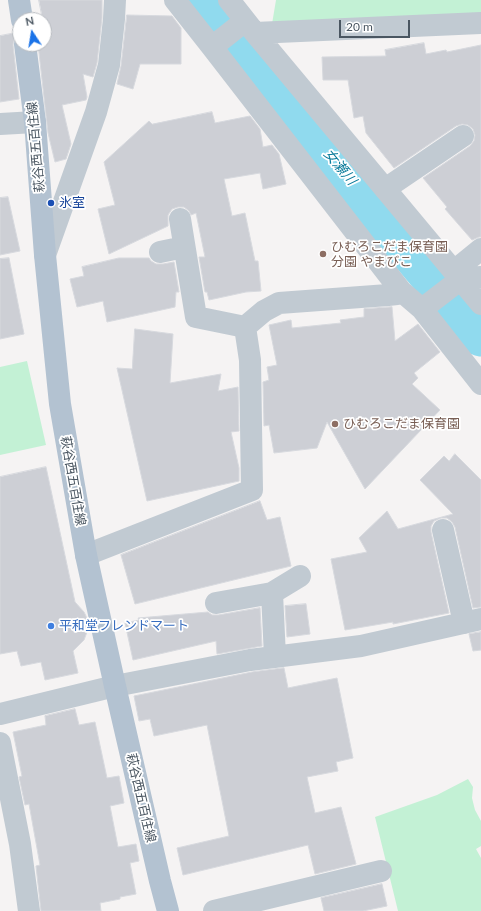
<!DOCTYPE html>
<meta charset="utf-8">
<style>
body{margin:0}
#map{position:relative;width:481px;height:911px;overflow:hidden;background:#f5f3f3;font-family:Lato,sans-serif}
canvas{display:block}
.north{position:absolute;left:12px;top:12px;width:40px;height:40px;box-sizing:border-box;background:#fff;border:1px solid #b7bbc0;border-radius:50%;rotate:348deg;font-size:11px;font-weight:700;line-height:16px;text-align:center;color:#4a5661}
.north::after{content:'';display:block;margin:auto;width:14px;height:18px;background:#1a73e8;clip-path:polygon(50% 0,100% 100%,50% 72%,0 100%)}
.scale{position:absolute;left:339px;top:20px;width:71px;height:18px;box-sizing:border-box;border:2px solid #4a5661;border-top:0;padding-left:5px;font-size:12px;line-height:14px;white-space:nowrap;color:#4a5661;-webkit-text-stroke:3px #fff;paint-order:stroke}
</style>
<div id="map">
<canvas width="481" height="911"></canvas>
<div class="north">N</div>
<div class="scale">20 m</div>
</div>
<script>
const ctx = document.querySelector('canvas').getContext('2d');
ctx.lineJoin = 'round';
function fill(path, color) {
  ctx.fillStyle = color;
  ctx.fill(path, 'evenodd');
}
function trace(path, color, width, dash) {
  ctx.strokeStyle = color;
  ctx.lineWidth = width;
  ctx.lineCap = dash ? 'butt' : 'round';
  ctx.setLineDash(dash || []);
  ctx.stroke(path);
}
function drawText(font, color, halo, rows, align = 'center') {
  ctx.font = font + ' Lato,"Noto Sans JP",sans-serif';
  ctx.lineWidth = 3.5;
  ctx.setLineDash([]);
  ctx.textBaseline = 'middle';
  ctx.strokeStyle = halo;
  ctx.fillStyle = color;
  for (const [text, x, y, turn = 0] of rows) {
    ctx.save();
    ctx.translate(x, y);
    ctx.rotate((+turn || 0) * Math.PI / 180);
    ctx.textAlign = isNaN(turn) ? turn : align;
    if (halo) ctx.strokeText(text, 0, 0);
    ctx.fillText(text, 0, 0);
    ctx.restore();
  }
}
const green = new Path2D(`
 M276 0H481V14L272 24Z
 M27 361 46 445 0 455V367Z
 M468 779 473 787 472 798 475 810 481 821V846L476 849 481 858V911H398L375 817 437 795Z`);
const river = new Path2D(`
 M199 0 481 335`);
const building = new Path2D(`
 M39 0H102V18L97 63 93 77 83 74 87 97 86 100 62 105 71 144 66 159 55 162 48 133 38 44H44V20H43Z
 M127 15 172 16 181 28V64H140L133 89 117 84 121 66Z
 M20 32 14 39 13 45 19 99 0 102V36Z
 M424 43 426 54 446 50 447 52 481 45V237H479L472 240 445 209 447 207 423 178 470 146 474 141 475 135 473 129 468 125 462 124 456 126 394 168 366 133 363 116 354 118 348 80H323L322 57 386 56 385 50Z
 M212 112 215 123 250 116 260 129 263 147 272 145 279 154 286 184 263 189 260 173 224 179 232 216 245 213 255 261H258L261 291 246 292 209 300 207 292H205L199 257H205L196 213 191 215 189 211 184 207H178L172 209 168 215V226L109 254 98 209 115 205 104 162 149 121 152 124Z
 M8 197 20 251 0 255V198Z
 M9 258 24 334 0 339V259Z
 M119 258H149L151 261 156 264H163L174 262 179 292H176L175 307 107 322 103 301 77 307 70 279 84 276 82 267Z
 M392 307 395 341 418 324 440 352 414 373 418 378 412 384 440 410 365 489 327 422 317 448 274 453 269 425 264 426 263 382 269 380 267 367 277 365 269 325 291 320 292 328 341 323 340 320 364 317V309Z
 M135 329 173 334 170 383 221 374 218 391 238 387 239 431 231 432 239 468V481L147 501 117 368 132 369Z
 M455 454 481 480V607L473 608 455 527 452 522 447 518H441L434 521 431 526V532L449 613 393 624V622L345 630 331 559 367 552 359 538 387 511 398 529 453 514 420 480 444 456 449 461Z
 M46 467 75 602 84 612 86 616 88 624 87 632 84 640 73 651 78 673 45 680 41 662 21 666 17 651 0 654V477Z
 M260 501 267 520 280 517 291 566 135 604 121 555Z
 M306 604 310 634 287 637 285 606Z
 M260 608 262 646 217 654 216 641 133 660 125 623 139 620 138 618 208 612 212 615H218Z
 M481 632V650L473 651 469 634Z
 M284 668 288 688 337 678 353 758 336 762 338 771 307 777 315 813 341 807 356 864 315 874 308 845 183 875 177 848 229 836 207 725 154 736 150 719 139 721 134 696 252 672Z
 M75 709 79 725 95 722 107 778 119 776 124 803 110 806 118 847 136 844 139 861 130 863 136 894 120 897V899L100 903 101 911H41L36 866 40 865 29 804 25 805 19 777 22 776 13 732 46 725 45 716Z
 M382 884 387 906 363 911H324L321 898Z`);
const minor = new Path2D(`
 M175 0 212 47 401 291 422 309 481 384
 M229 0 255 33 481 304
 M255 33 481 23
 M212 47 245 21
 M0 124 35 122
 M385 189 463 136
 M180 219 196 317 245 327
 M160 252 184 247
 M45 255 96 112 109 65 114 19 115 0
 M454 271 481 249
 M422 309 461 279 481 277
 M443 530 464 623
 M86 555 252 490 250 360 245 327 264 311 279 303 388 295 397 294 401 291
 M272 593 300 576
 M216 603 272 593 275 657
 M0 714 115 686 250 660 361 646 481 619
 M0 743 20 844 29 911
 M214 911 381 871`);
const major = new Path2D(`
 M19 0 22 20
 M25 44 35 122 45 255 60 404 86 555 115 686 160 881 168 911`);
const markers = [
 [51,203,4,"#1a4fb4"],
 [323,254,4,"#8d6e63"],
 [335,424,4,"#8d6e63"],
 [51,626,4,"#3f7fe0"]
];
const streetNames = [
 ["萩谷西五百住線",36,147,-95],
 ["萩谷西五百住線",73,481,80],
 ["萩谷西五百住線",141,798,77]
];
const transitNames = [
 ["氷室",59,203]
];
const educationNames = [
 ["ひむろこだま保育園",331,247],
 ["分園 やまびこ",331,262],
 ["ひむろこだま保育園",343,424]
];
const shopNames = [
 ["平和堂フレンドマート",59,626]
];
const waterNames = [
 ["女瀬川",340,167,50]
];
fill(green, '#c3f1d5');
trace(river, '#90daee', 43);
fill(building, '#cdcfd5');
trace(building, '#d7d9de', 1);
trace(minor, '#c1cad2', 22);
trace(major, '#b3c2d1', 22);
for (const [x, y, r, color] of markers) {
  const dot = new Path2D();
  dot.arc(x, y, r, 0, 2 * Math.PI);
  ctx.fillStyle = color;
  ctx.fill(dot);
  trace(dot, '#fff', 1.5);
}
drawText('13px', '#4a5661', '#fff', streetNames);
drawText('13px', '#164399', '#fff', transitNames, 'left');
drawText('13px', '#785e54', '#fff', educationNames, 'left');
drawText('13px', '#366cbe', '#fff', shopNames, 'left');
drawText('italic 14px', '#0c7c9b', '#fff', waterNames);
</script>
